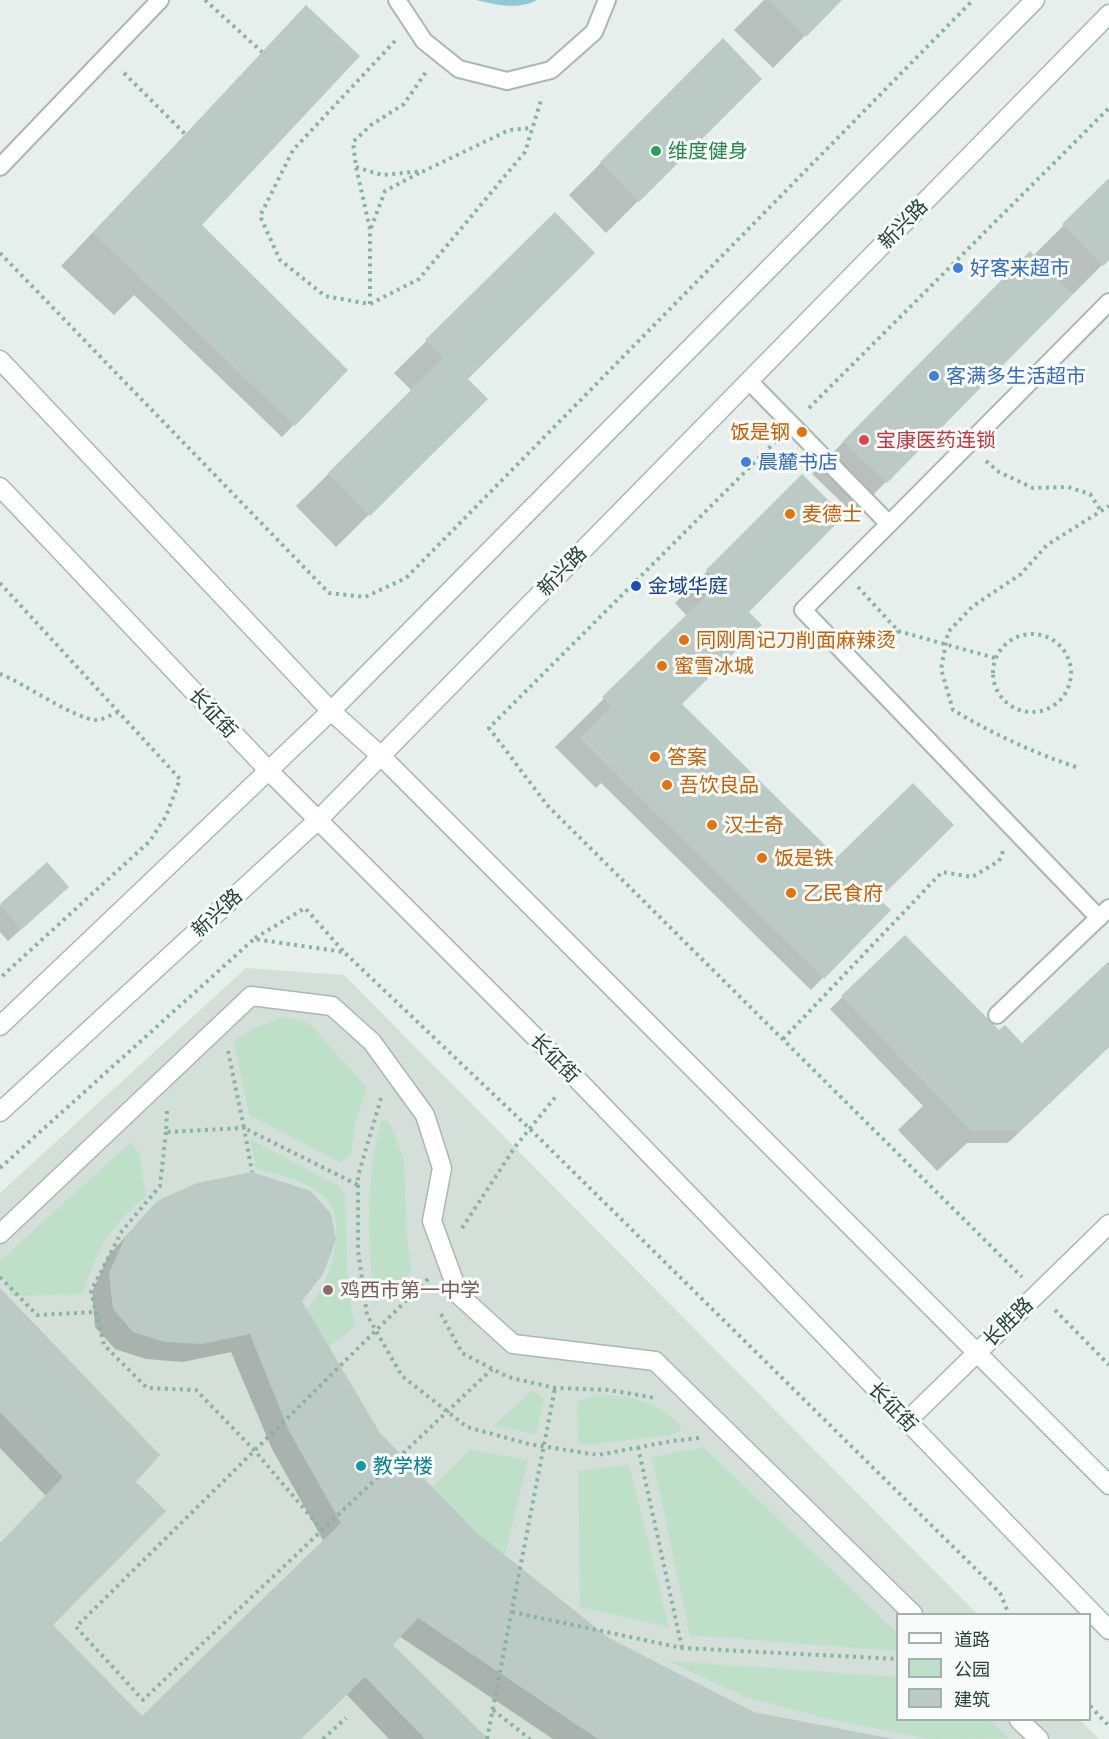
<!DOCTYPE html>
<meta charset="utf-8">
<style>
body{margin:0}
#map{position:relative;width:1109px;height:1739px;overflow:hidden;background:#e6efeb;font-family:Barlow,"Noto Sans SC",sans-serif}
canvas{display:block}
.legend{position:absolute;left:896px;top:1613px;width:195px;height:108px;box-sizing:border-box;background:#f7fbf9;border:2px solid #a3b1ad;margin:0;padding:8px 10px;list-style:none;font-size:18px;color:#24423a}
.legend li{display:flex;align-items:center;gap:12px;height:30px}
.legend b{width:30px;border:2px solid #a3b1ad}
</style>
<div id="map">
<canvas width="1109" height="1739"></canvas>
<ul class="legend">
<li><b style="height:8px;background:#fff"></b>道路</li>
<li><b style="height:16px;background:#bfe0c8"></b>公园</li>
<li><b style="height:16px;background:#bbcac4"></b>建筑</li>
</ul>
</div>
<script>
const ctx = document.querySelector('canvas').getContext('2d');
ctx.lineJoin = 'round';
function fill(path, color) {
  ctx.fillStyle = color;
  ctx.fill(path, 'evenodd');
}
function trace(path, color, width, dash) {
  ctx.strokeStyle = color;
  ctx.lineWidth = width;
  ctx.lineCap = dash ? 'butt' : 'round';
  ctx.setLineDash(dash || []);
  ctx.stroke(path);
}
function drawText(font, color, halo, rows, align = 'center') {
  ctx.font = font + ' Barlow,"Noto Sans SC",sans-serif';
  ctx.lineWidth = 6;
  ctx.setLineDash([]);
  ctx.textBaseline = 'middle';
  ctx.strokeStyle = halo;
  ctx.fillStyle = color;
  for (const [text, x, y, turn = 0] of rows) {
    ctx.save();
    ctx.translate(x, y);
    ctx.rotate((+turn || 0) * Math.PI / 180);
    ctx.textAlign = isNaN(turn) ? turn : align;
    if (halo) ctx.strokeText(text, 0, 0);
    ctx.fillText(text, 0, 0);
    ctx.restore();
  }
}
const built = new Path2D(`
 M246 968 344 975 977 1614H898V1720H1080L1099 1739H0V1193Z`);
const green = new Path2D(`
 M284 1017 309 1023 367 1088 355 1124 351 1154 341 1163 249 1115 234 1041 254 1028Z
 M381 1121H389L404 1159 407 1241 412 1271 375 1306C367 1246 365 1180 381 1121Z
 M250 1139 339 1186 345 1196 348 1289 355 1327 324 1350 302 1313C317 1301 327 1279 332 1261 351 1193 312 1183 256 1169Z
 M131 1142 139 1153 146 1196C109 1228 98 1248 83 1294L12 1296 3 1277H0V1261Z
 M531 1391 538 1393 544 1400 536 1434 494 1426Z
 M596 1395C625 1395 647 1398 670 1416 676 1420 681 1423 681 1430L671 1435 587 1445 578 1443 577 1402Z
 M703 1447 897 1633V1651L690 1635 652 1457Z
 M470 1450 528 1460 504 1559 430 1489Z
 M629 1465 669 1627 580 1607 578 1471Z
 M669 1661 897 1677 898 1720H990L1009 1738 930 1739 825 1718 745 1697Z`);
const water = new Path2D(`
 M476 0H537C519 10 496 5 476 0Z`);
const shadow = new Path2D(`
 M764 0H840L773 68 734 30Z
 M306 7 185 241 346 370 282 437 134 295 114 315 61 266Z
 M723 40 760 79 606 233 569 195Z
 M1109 180V258L854 514 812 474 997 285 1033 256Z
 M555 214 466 379 486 399 336 547 296 506 412 391 394 373Z
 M802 477 747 612 680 704 888 910 811 990 601 783 596 788 555 747 687 616 675 603Z
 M47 864 55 899 8 941 0 932V906Z
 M905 937 999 1032 1022 1045 1109 963V1047L1011 1140 1007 1143H967L937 1171 898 1130 923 1106 830 1009Z
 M157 1202 300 1301 379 1434 476 1534 608 1639 754 1714 891 1739H553L399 1636 391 1645 485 1739H389L346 1694 299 1739H0V1545L46 1496 0 1448V1290L134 1482 51 1625 142 1718 324 1542 272 1449 231 1352 183 1362 146 1359 115 1349 95 1327 92 1292 108 1256Z`);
const building = new Path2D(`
 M769 0H842L806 37Z
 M306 5 360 56 202 225 348 370 295 426 93 233Z
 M723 38 762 79 639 202 600 162Z
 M1109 178V260L1103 266 1062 224Z
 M555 212 595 253 468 379 488 399 370 516 328 473 443 358 425 340Z
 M1030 251 1073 294 887 483 843 441Z
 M802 474 844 516 749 612 762 625 682 704 837 857 913 783 954 825 879 899 891 910 824 979 580 738 611 706 602 697 719 583 706 570Z
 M47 862 69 887 21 930 0 904Z
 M905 935 999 1030 1005 1025 1022 1043 1109 961V1047L1020 1131H971L841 996Z
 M252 1172 311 1191 331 1214 336 1240 323 1274 302 1301 380 1433 477 1533 609 1638 754 1712 893 1739H598L418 1618 393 1645 488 1739H425L365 1677 301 1739H0V1543L63 1477 0 1412V1288L160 1455 136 1482 166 1511 53 1625 142 1716 341 1523 289 1431 250 1334 202 1344 165 1342 133 1332 113 1309 109 1273 126 1236 157 1201 197 1183Z`);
const path = new Path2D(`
 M205 0 262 52
 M395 41 293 150 260 216 280 260 325 296 370 304 419 279 525 152 542 97
 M124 73 185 134
 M356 167 382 175 424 171 509 130 531 128
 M371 228 385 191 421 172
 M0 253 329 593 365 597 406 578 973 0
 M370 304V229L356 167 353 142 371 125 404 104 426 72
 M809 408 1109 108
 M776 441 489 728 547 805 1022 1277
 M986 461 999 472 1033 488 1068 487 1090 494 1101 511
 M0 583 180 779 166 816 150 841 0 978
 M858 587 898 631 878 652
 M898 631 995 658
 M993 673a39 39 0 1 1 78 0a39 39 0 1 1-78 0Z
 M0 674C25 683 75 720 97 720 103 720 112 714 118 712
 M1076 767C1032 752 993 734 953 710L941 669 948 632 973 606 1021 574 1047 545 1109 506
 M255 938 305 908 344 952
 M783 1039 942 872 972 877 999 861 1003 851
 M228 1051 244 1128 358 1185
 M381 1098 358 1176V1250L367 1315 402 1376 467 1427 529 1444 598 1455 672 1441 699 1438
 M167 1111 166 1132 244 1128 252 1172
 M166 1132 160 1186 122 1231 91 1291 104 1345 147 1388 196 1390 255 1451 322 1530
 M0 1168 254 939 344 952 530 1129 1000 1593 1009 1614
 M462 1228 515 1147 557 1095
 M0 1277 37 1315 96 1312
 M428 1279 76 1627 143 1700 492 1369
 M1055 1310 1109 1365
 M441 1314 462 1353 508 1377 555 1388 609 1390 655 1398
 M638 1447 682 1648
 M512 1612 682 1648 898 1659
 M1090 1706 1109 1726
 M493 1710 530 1739
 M323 1739 346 1718
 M487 1739 555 1388`);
const service = new Path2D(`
 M397 0 424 41 459 69 507 81 551 70 594 32 607 0
 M0 167 160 0
 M749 381 889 524 803 610 1099 918
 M889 524 1109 302
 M997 1015 1109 908`);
const minor = new Path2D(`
 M0 1234 251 996 332 1006 372 1042 425 1115 442 1168 432 1221 459 1295 513 1344 655 1361 913 1614
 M907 1421 1109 1224
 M1019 1720 1039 1739`);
const secondary = new Path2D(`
 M0 360 331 711 381 756 1109 1485
 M0 487 270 772 573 1075 1109 1630
 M0 1026 331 711 1035 0
 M0 1112 318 820 1109 14`);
const markers = [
 [656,151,6,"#2e9e5b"],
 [958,268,6,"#3f7fe0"],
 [934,376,6,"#3f7fe0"],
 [802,432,6,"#e8710a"],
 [864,440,6,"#e0444e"],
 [746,462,6,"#3f7fe0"],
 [790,514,6,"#e8710a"],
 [636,586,6,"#1a4fb4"],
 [684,640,6,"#e8710a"],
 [662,666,6,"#e8710a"],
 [655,757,6,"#e8710a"],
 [667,785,6,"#e8710a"],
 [712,825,6,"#e8710a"],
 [762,858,6,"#e8710a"],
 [791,893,6,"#e8710a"],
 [328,1290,6,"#8d6e63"],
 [361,1466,6,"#0f9aa8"]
];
const leisureNames = [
 ["维度健身",668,151]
];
const streetNames = [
 ["新兴路",903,224,-46],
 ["新兴路",562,571,-46],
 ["长征街",213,713,47],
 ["新兴路",217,913,-43],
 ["长征街",555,1058,45],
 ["长胜路",1008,1322,-44],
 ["长征街",893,1407,46]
];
const shopNames = [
 ["好客来超市",970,268],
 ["客满多生活超市",946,376],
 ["晨麓书店",758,462]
];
const foodNames = [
 ["饭是钢",790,432,"right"],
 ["麦德士",802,514],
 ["同刚周记刀削面麻辣烫",696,640],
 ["蜜雪冰城",674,666],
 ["答案",667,757],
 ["吾饮良品",679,785],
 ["汉士奇",724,825],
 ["饭是铁",774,858],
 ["乙民食府",803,893]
];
const healthNames = [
 ["宝康医药连锁",876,440]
];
const transitNames = [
 ["金域华庭",648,586]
];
const educationNames = [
 ["鸡西市第一中学",340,1290]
];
const cultureNames = [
 ["教学楼",373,1466]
];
fill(built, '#d4dfda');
fill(green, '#bfe0c8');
fill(water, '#8ec9d4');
fill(shadow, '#0003');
fill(building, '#bbcac4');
trace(service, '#a8b8b2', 20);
trace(minor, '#a8b8b2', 21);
trace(secondary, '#a4bbb3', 21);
trace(path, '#86b3a5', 4, [3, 4.5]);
trace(service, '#fff', 16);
trace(minor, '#fff', 18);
trace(secondary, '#fff', 18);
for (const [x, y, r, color] of markers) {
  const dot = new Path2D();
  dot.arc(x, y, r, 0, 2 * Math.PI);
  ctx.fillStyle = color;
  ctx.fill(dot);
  trace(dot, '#f7fbf9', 2);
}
drawText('20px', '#27864d', '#f7fbf9', leisureNames, 'left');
drawText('20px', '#24423a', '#f7fbf9', streetNames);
drawText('20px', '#366cbe', '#f7fbf9', shopNames, 'left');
drawText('20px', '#c56008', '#f7fbf9', foodNames, 'left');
drawText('20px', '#be3a42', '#f7fbf9', healthNames, 'left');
drawText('20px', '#164399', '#f7fbf9', transitNames, 'left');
drawText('20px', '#785e54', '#f7fbf9', educationNames, 'left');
drawText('20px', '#0d838f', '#f7fbf9', cultureNames, 'left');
</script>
